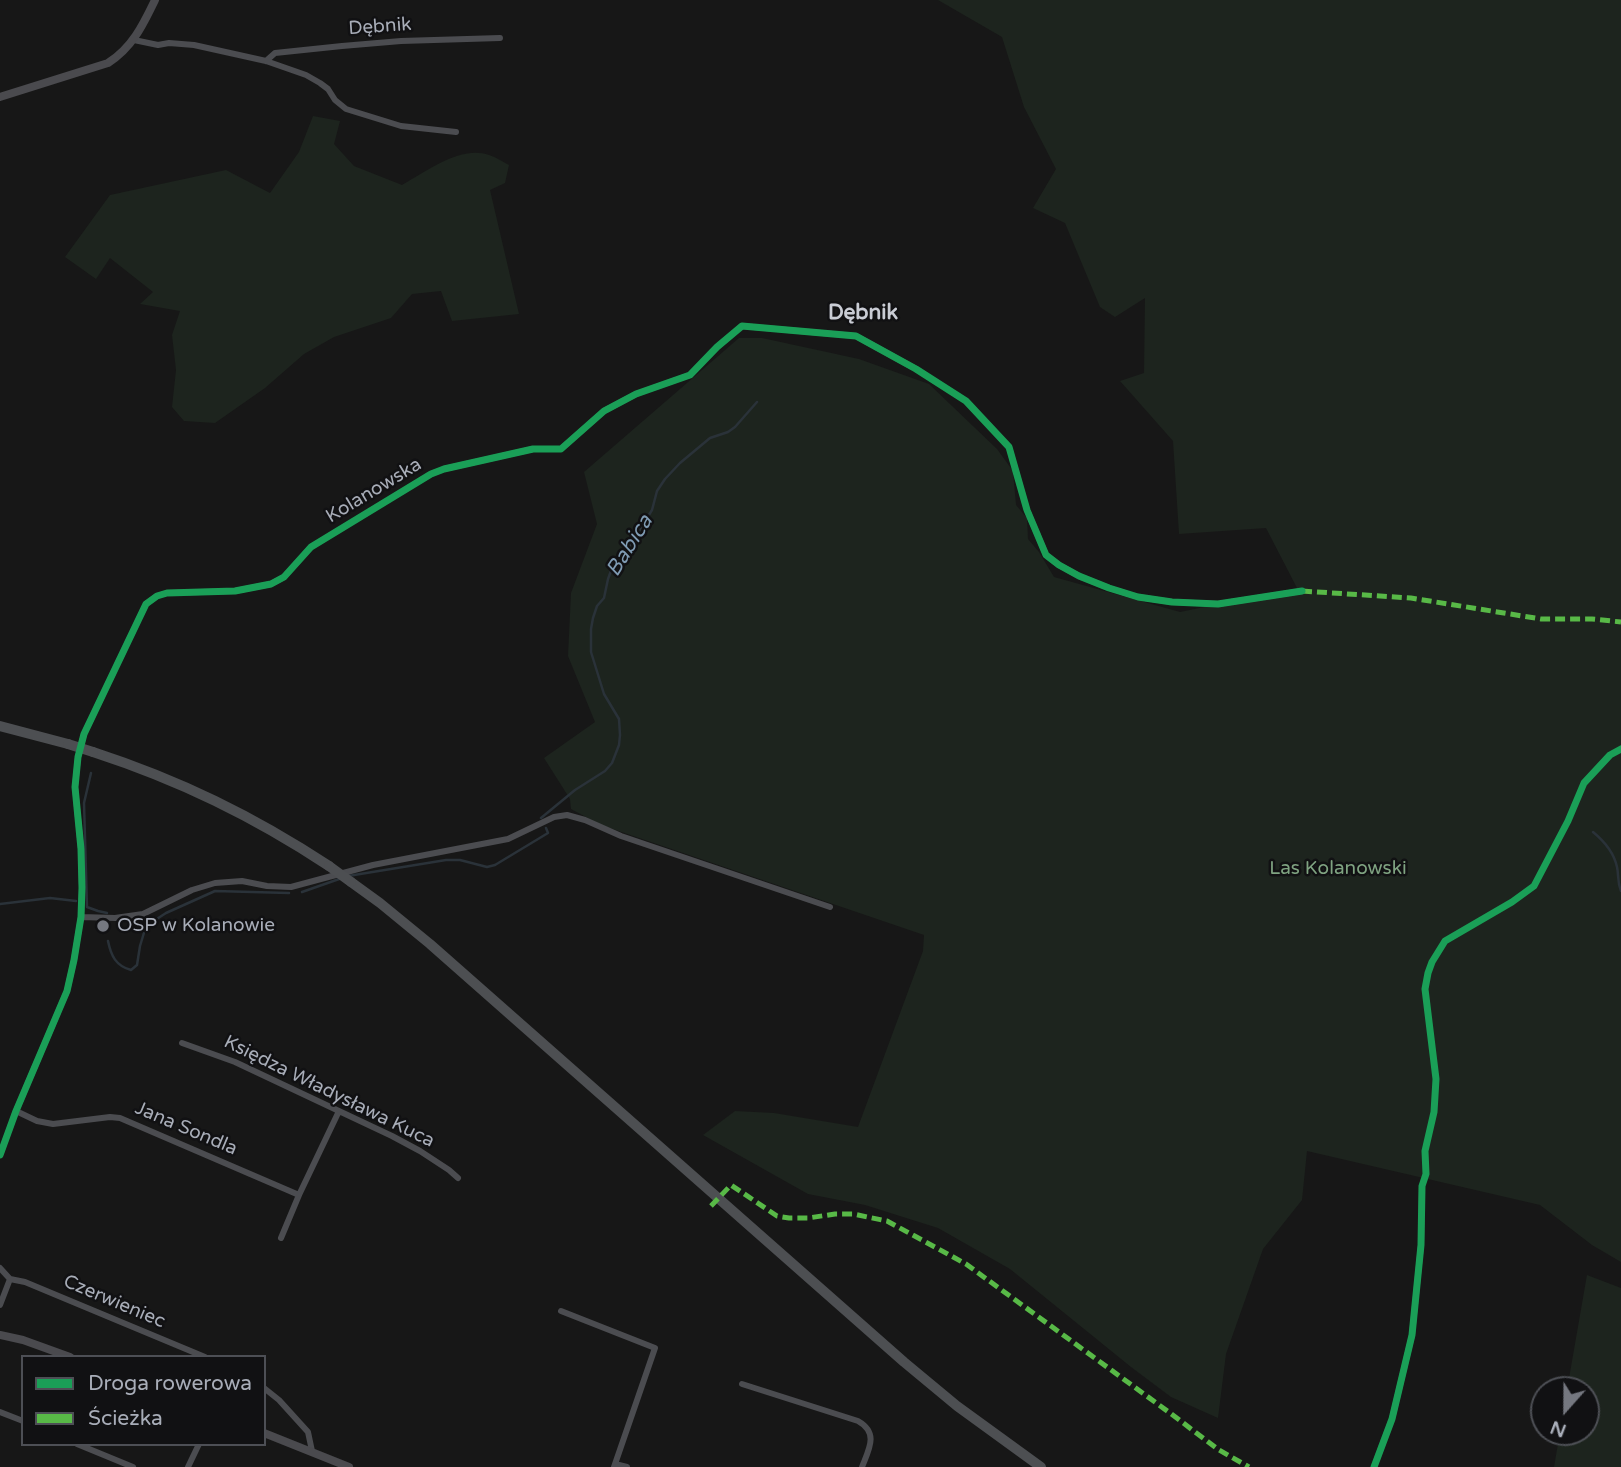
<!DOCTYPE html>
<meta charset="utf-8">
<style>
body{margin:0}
#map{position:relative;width:1621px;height:1467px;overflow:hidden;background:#171717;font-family:"Varela Round",sans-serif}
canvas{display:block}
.legend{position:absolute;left:21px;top:1355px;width:245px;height:91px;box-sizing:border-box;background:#111113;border:2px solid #4d4f55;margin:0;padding:9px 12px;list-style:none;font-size:21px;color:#a8adb8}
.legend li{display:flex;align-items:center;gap:14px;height:35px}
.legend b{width:35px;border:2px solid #4d4f55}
.north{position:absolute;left:1530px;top:1376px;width:70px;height:70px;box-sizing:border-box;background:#111113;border:2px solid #4d4f55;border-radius:50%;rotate:201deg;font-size:19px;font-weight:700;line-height:28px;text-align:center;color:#a8adb8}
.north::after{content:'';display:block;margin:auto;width:24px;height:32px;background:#757880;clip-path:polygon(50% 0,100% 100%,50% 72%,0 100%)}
</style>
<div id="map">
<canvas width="1621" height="1467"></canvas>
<ul class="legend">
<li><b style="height:9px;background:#1a9f57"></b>Droga rowerowa</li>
<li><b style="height:9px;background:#58b947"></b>Ścieżka</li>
</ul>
<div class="north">N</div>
</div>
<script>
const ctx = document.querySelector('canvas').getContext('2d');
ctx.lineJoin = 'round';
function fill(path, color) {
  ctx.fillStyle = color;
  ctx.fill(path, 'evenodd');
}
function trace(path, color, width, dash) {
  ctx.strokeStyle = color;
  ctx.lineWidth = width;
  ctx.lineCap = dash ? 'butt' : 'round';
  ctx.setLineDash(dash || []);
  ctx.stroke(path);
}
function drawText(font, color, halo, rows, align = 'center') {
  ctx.font = font + ' "Varela Round",sans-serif';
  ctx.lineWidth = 5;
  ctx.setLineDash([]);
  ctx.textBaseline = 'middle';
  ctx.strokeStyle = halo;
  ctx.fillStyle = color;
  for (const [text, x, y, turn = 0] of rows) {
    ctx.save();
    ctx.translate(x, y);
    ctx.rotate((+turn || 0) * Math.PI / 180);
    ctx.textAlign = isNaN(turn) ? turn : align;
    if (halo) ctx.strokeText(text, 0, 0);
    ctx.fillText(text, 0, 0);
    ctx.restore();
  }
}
const green = new Path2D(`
 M938 0H1621V1262L1592 1245 1540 1205 1307 1151 1302 1200 1263 1249 1226 1354 1218 1418 1171 1397 1131 1367 1010 1269 938 1228 865 1205 808 1194 703 1135 735 1111 774 1113 858 1127 923 951 924 935 601 825 571 809 570 799 544 758 595 722 568 656 571 593 597 524 584 472 739 338H762L859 359 929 384 997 449 1013 471 1016 505 1027 518 1028 539 1039 552 1054 577 1180 612 1297 588 1266 528 1179 534 1173 441 1120 381 1144 373 1145 298 1115 317 1100 307 1065 223 1033 208 1056 169 1024 107 1002 37Z
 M313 116 340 121 334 144 354 166 402 185C426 172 460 145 489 155 496 157 503 162 509 165L505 183 490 190 519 314 452 321 441 291 412 294 391 318 334 337 304 354 265 388 215 423 184 421 172 407 176 370 172 335 180 311 140 304 153 292 110 258 96 279 65 257 110 195 226 170 270 193 299 152Z
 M1587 1275 1621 1288V1467H1554L1560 1432H1586V1390H1567Z`);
const stream = new Path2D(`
 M91 773 84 803 87 907 98 911 107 913
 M541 818 575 790 605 771 612 763 619 745 620 735 619 719 604 694 591 652V629L593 618 597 606 604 598 608 579 612 568 622 558 652 510 657 491 665 479 680 463 710 438 728 432 735 427 757 402
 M1593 832C1604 841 1614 853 1617 867 1619 876 1617 881 1621 891
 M348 876 446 860H460L487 867 495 865 548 833 546 828
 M302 892 342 878
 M0 904 50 898 76 901
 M108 941C111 956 116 966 131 970L137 965 140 946 146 926 166 913 215 891 289 893`);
const street = new Path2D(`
 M134 40 158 45 169 43 194 45 266 61 306 75 320 83 328 89 335 100 346 109 401 126 456 132
 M266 61 275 53 342 46 401 41 500 38
 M81 917 115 918 143 914 192 890 215 883 242 881 267 886 291 887 373 865 508 839 554 817 567 815 585 820 621 836 830 907
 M182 1043 235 1062 392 1136 420 1151 449 1170 458 1178
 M16 1111 37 1121 53 1124 110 1117 120 1118 299 1195
 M0 1155 16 1111 67 991 74 960 81 917 82 888 81 849 75 787 78 757 84 734 146 604 157 596 167 593 235 591 271 584 284 577 311 547 431 474 444 469 533 449H561L604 411 636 394 690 375 717 347 742 326 856 336 916 369 966 401 1009 447 1027 510 1046 555 1059 565 1079 576 1109 588 1138 597 1172 602 1218 604 1302 591
 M281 1238 299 1195 339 1111
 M0 1268 10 1279
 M10 1279 25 1282 205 1357
 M0 1305 10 1279
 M561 1311 655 1348 614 1467
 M742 1384 858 1421C879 1433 869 1449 862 1467
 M264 1388 279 1400 308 1432 312 1451
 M0 1412 23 1421
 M77 1444 133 1467
 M615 1464 627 1467
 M188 1467 199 1444
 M1374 1467 1392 1419 1412 1335 1421 1245 1422 1186`);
const secondary = new Path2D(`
 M0 97 108 63C132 48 143 25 155 0
 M0 1335 23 1340 70 1357
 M264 1433 349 1467`);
const primary = new Path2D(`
 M0 726 68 744
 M93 752C179 780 253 816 329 866
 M351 882 380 903 430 944 904 1362 957 1406 1041 1467`);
const primaryBridge = new Path2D(`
 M68 744 93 752
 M329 866 351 882`);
const quiet = new Path2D(`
 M1302 591 1411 598 1541 619H1592L1621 622
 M711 1206 731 1185 777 1216 789 1218H808L835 1214H853L887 1221 966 1264 1170 1413 1219 1450 1249 1467`);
const cycleway = new Path2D(`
 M0 1155 16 1111 67 991 74 960 81 917 82 888 81 849 75 787 78 757 84 734 146 604 157 596 167 593 235 591 271 584 284 577 311 547 431 474 444 469 533 449H561L604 411 636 394 690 375 717 347 742 326 856 336 916 369 966 401 1009 447 1027 510 1046 555 1059 565 1079 576 1109 588 1138 597 1172 602 1218 604 1302 591
 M1374 1467 1392 1419 1412 1335 1421 1245 1422 1186 1426 1174 1425 1151 1434 1112 1436 1079 1425 989 1428 973 1432 962 1445 941 1512 902 1534 886 1568 821 1584 783 1610 755 1621 749`);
const markers = [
 [103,926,7,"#757880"]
];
const streetNames = [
 ["Dębnik",380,27,-4],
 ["Kolanowska",374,491,-31],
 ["Księdza Władysława Kuca",329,1092,26],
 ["Jana Sondla",186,1129,23],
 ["Czerwieniec",114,1302,23]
];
const parkNames = [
 ["Las Kolanowski",1338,869]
];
const poiNames = [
 ["OSP w Kolanowie",117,926]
];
const neighbourhoodNames = [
 ["Dębnik",863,313]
];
const waterNames = [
 ["Babica",630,546,-58]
];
fill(green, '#1d241e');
trace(stream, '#2a3239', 2.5);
trace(street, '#4b4c50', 6);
trace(secondary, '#4a4a4e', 8);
trace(primary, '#4d4f52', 10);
trace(primaryBridge, '#4d4f52', 10);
trace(quiet, '#58b947', 5, [10, 5]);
trace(cycleway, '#1a9f57', 7);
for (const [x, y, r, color] of markers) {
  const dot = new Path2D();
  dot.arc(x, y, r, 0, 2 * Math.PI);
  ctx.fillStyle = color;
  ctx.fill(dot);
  trace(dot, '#111113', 2.5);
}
drawText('19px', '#a8adb8', '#111113', streetNames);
drawText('19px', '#7fa381', '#111113', parkNames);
drawText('19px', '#a8adb8', '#111113', poiNames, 'left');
drawText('bold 21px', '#c9ccd4', '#111113', neighbourhoodNames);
drawText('italic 21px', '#7f9bb3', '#111113', waterNames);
</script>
